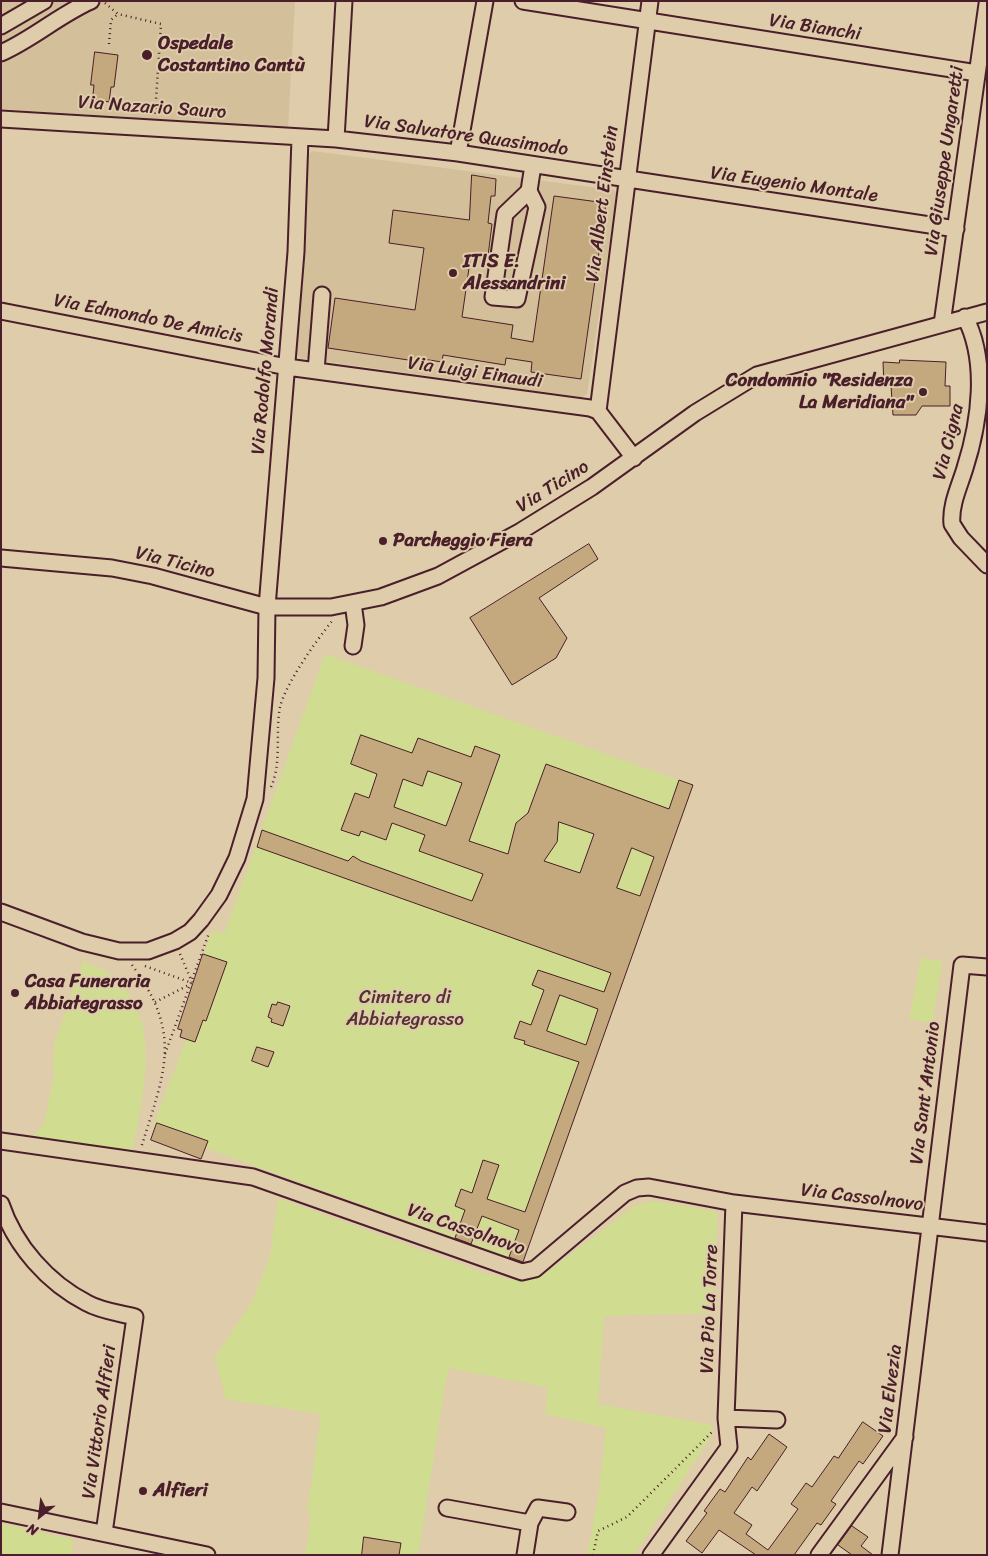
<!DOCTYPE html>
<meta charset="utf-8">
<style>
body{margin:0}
#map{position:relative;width:988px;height:1556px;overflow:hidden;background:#deccaa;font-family:Sriracha,sans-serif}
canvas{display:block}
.frame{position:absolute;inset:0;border:2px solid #4a1f2b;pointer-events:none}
.north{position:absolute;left:15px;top:1491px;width:50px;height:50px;-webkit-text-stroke:4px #deccaa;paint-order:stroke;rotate:209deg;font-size:14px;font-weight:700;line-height:20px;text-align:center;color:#4a1f2b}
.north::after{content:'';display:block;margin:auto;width:18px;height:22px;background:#4a1f2b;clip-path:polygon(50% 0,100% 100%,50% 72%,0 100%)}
</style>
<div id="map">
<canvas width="988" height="1556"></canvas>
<div class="frame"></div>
<div class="north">N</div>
</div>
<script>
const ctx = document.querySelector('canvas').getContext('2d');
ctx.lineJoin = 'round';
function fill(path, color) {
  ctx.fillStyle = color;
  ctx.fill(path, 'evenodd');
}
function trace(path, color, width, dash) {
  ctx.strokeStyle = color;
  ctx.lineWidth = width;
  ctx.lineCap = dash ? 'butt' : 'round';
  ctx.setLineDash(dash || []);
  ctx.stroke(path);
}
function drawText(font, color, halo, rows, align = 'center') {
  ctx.font = font + ' Sriracha,sans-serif';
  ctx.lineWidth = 4;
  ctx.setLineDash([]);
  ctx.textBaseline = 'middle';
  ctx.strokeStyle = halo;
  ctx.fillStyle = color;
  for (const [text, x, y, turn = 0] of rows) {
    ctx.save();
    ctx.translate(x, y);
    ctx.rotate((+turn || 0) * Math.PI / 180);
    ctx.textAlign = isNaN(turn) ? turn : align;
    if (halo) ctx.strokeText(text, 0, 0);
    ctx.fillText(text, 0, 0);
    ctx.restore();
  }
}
const built = new Path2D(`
 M1 1H295L288 128 1 109Z
 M312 151 614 190 617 194 587 394 582 397 300 358 296 353 308 155Z`);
const green = new Path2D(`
 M325 654 693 785 523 1262 152 1129 186 1040 180 1037 182 1031 178 1029 212 930 224 934Z
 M921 958 942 961 933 1023 909 1019Z
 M83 961C171 993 145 1084 132 1154L33 1137 44 1124 54 1075 53 1060 55 1042Z
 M278 1198 486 1274 513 1280 543 1275 636 1205 652 1201 711 1210 718 1213 711 1313 604 1316 598 1404 712 1425V1435L634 1555H587L599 1492 606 1428 545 1414 548 1387 448 1368 418 1555H305L311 1516 307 1512 321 1414 226 1399 215 1357 252 1302 270 1256Z
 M1 1523 74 1540 71 1555H1Z`);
const building = new Path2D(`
 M95 52 118 55 114 87H111L109 102 95 99 93 95 94 85H91Z
 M472 175 496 179 495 196H491L488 223 492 224 488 256 471 254 462 317 513 325 511 338 533 342 554 196 606 203 581 379 531 372 532 362 506 358 505 365 443 355 442 362 416 358 415 361 328 348 335 298 415 310 424 248 389 243 393 210 469 220Z
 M900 360 946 362 945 386H950V406H922L916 415H893L891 386H884L883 362 899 363Z
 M589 544 598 559 539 598 567 638 556 658 512 685 470 618Z
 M361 735 412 753 418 738 471 757 475 746 500 755 469 841 508 854 516 823 528 813 546 764 669 809 679 780 693 785 523 1262 509 1257 519 1230 482 1216 471 1244 455 1238 465 1210 455 1206 461 1189 472 1193 483 1160 499 1165 487 1199 525 1212 579 1062 524 1044 525 1041 514 1038 520 1021 531 1025 544 990 532 985 538 970 604 992 611 973 257 847 262 830 348 861 353 856 361 861 472 901 483 874 419 851 425 835 392 823 386 840 361 831 359 836 341 830 355 793 369 798 377 774 351 764ZM428 771 462 783 446 826 394 807 403 779 422 786ZM559 822 594 834 580 873 544 861 557 842ZM632 848 654 857 640 896 617 888ZM560 995 598 1009 586 1045 547 1031Z
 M203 954 227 962 206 1021 203 1020 195 1042 180 1037 182 1030 178 1029Z
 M278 1002 290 1006 283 1026 271 1022 272 1019 268 1017 272 1004 276 1005Z
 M257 1047 274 1052 268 1067 252 1061Z
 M157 1123 208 1141 201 1159 151 1140Z
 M863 1422 883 1436 863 1464 859 1461 831 1501 836 1504 821 1525 817 1523 794 1555H756L719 1530 702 1553 686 1541 707 1513 704 1511 720 1489 725 1492 748 1457 751 1460 769 1434 787 1447 757 1491 752 1487 734 1513 752 1525 746 1534 768 1550 798 1509 791 1504 806 1483 812 1487 834 1456 838 1458Z
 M852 1526 868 1537 861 1546 873 1555H852L838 1545Z
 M364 1537 401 1543 399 1555H362Z`);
const path = new Path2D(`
 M105 3 118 14 161 24 155 115
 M109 44 111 20 118 14
 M271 787C282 763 275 733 280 707 286 683 316 641 332 621
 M180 954 192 982
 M132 965C184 1035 164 1073 141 1148
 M145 966 192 983
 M155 1002 191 984
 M165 1054 209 933
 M593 1555 598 1531 627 1517 713 1431`);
const minor = new Path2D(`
 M523 1 977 73
 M1 26 44 1
 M1 53C33 39 59 15 91 1
 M1 119 336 139 458 153 956 229
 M336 139 344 1
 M458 153 485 1
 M529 191 505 214 493 297 517 299 537 207 529 191 533 165
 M1 311 287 367 590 408 598 411 634 458
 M965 317C988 361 980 421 965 468 960 485 950 505 952 524L961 538 987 565
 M942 324 987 4
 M316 371 322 295
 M598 411 650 1
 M1 558 112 568 153 576 267 607H331L381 597 438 576 521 531 592 487 695 413 757 375 987 312
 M353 603 356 625 353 646
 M1 912 82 942 119 951H148L175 941 190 932 201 920 219 895 237 858 255 799 266 678 267 607 296 252 300 138
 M1 1141 253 1177 522 1272 535 1269 625 1193 637 1188 649 1187 734 1203 987 1233
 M1 1204C15 1246 48 1283 87 1303 101 1311 120 1313 135 1317L104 1533
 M726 1418 777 1420
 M447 1508 530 1523
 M1 1512 207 1555
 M525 1555 530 1523 538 1508 567 1512
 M651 1555 729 1447 726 1418 734 1203
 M819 1555 905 1437
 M890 1555 962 965 987 967`);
const markers = [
 [147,55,6,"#4a1f2b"],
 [453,273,5,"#4a1f2b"],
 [923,392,5,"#4a1f2b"],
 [383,541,5,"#4a1f2b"],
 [15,993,5,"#4a1f2b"],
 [143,1491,5,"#4a1f2b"]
];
const streetNames = [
 ["Via Bianchi",815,28,9],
 ["Via Nazario Sauro",152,108,4],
 ["Via Salvatore Quasimodo",466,136,8],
 ["Via Giuseppe Ungaretti",945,161,-82],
 ["Via Eugenio Montale",794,185,8],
 ["Via Albert Einstein",603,204,-83],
 ["Via Edmondo De Amicis",148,319,11],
 ["Via Rodolfo Morandi",266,371,-85],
 ["Via Luigi Einaudi",475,373,8],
 ["Via Cigna",949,442,-76],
 ["Via Ticino",553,487,-32],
 ["Via Ticino",175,563,14],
 ["Via Sant'Antonio",926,1093,-83],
 ["Via Cassolnovo",862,1198,7],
 ["Via Cassolnovo",466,1230,19],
 ["Via Pio La Torre",710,1309,-88],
 ["Via Elvezia",891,1389,-83],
 ["Via Vittorio Alfieri",100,1422,-82]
];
const poiNames = [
 ["Ospedale",158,44],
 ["Costantino Cantù",158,66],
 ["ITIS E.",463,262],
 ["Alessandrini",463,284],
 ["Condomnio \"Residenza",913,381,"right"],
 ["La Meridiana\"",913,403,"right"],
 ["Parcheggio Fiera",393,541],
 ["Casa Funeraria",25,982],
 ["Abbiategrasso",25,1004],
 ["Alfieri",153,1491]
];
const parkNames = [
 ["Cimitero di",405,998],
 ["Abbiategrasso",405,1020]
];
fill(built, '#d3bf9a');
fill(green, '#d0dd90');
fill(building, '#c3a97d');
trace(building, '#4a1f2b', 1);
trace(minor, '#4a1f2b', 19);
trace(path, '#4a1f2b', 2.5, [1, 4]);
trace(minor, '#deccaa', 15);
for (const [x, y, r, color] of markers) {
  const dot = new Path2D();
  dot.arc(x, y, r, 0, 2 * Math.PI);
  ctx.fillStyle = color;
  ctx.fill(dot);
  trace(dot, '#deccaa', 2);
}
drawText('19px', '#4a1f2b', '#deccaa', streetNames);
drawText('bold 19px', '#4a1f2b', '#deccaa', poiNames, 'left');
drawText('19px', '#573235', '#deccaa', parkNames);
</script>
